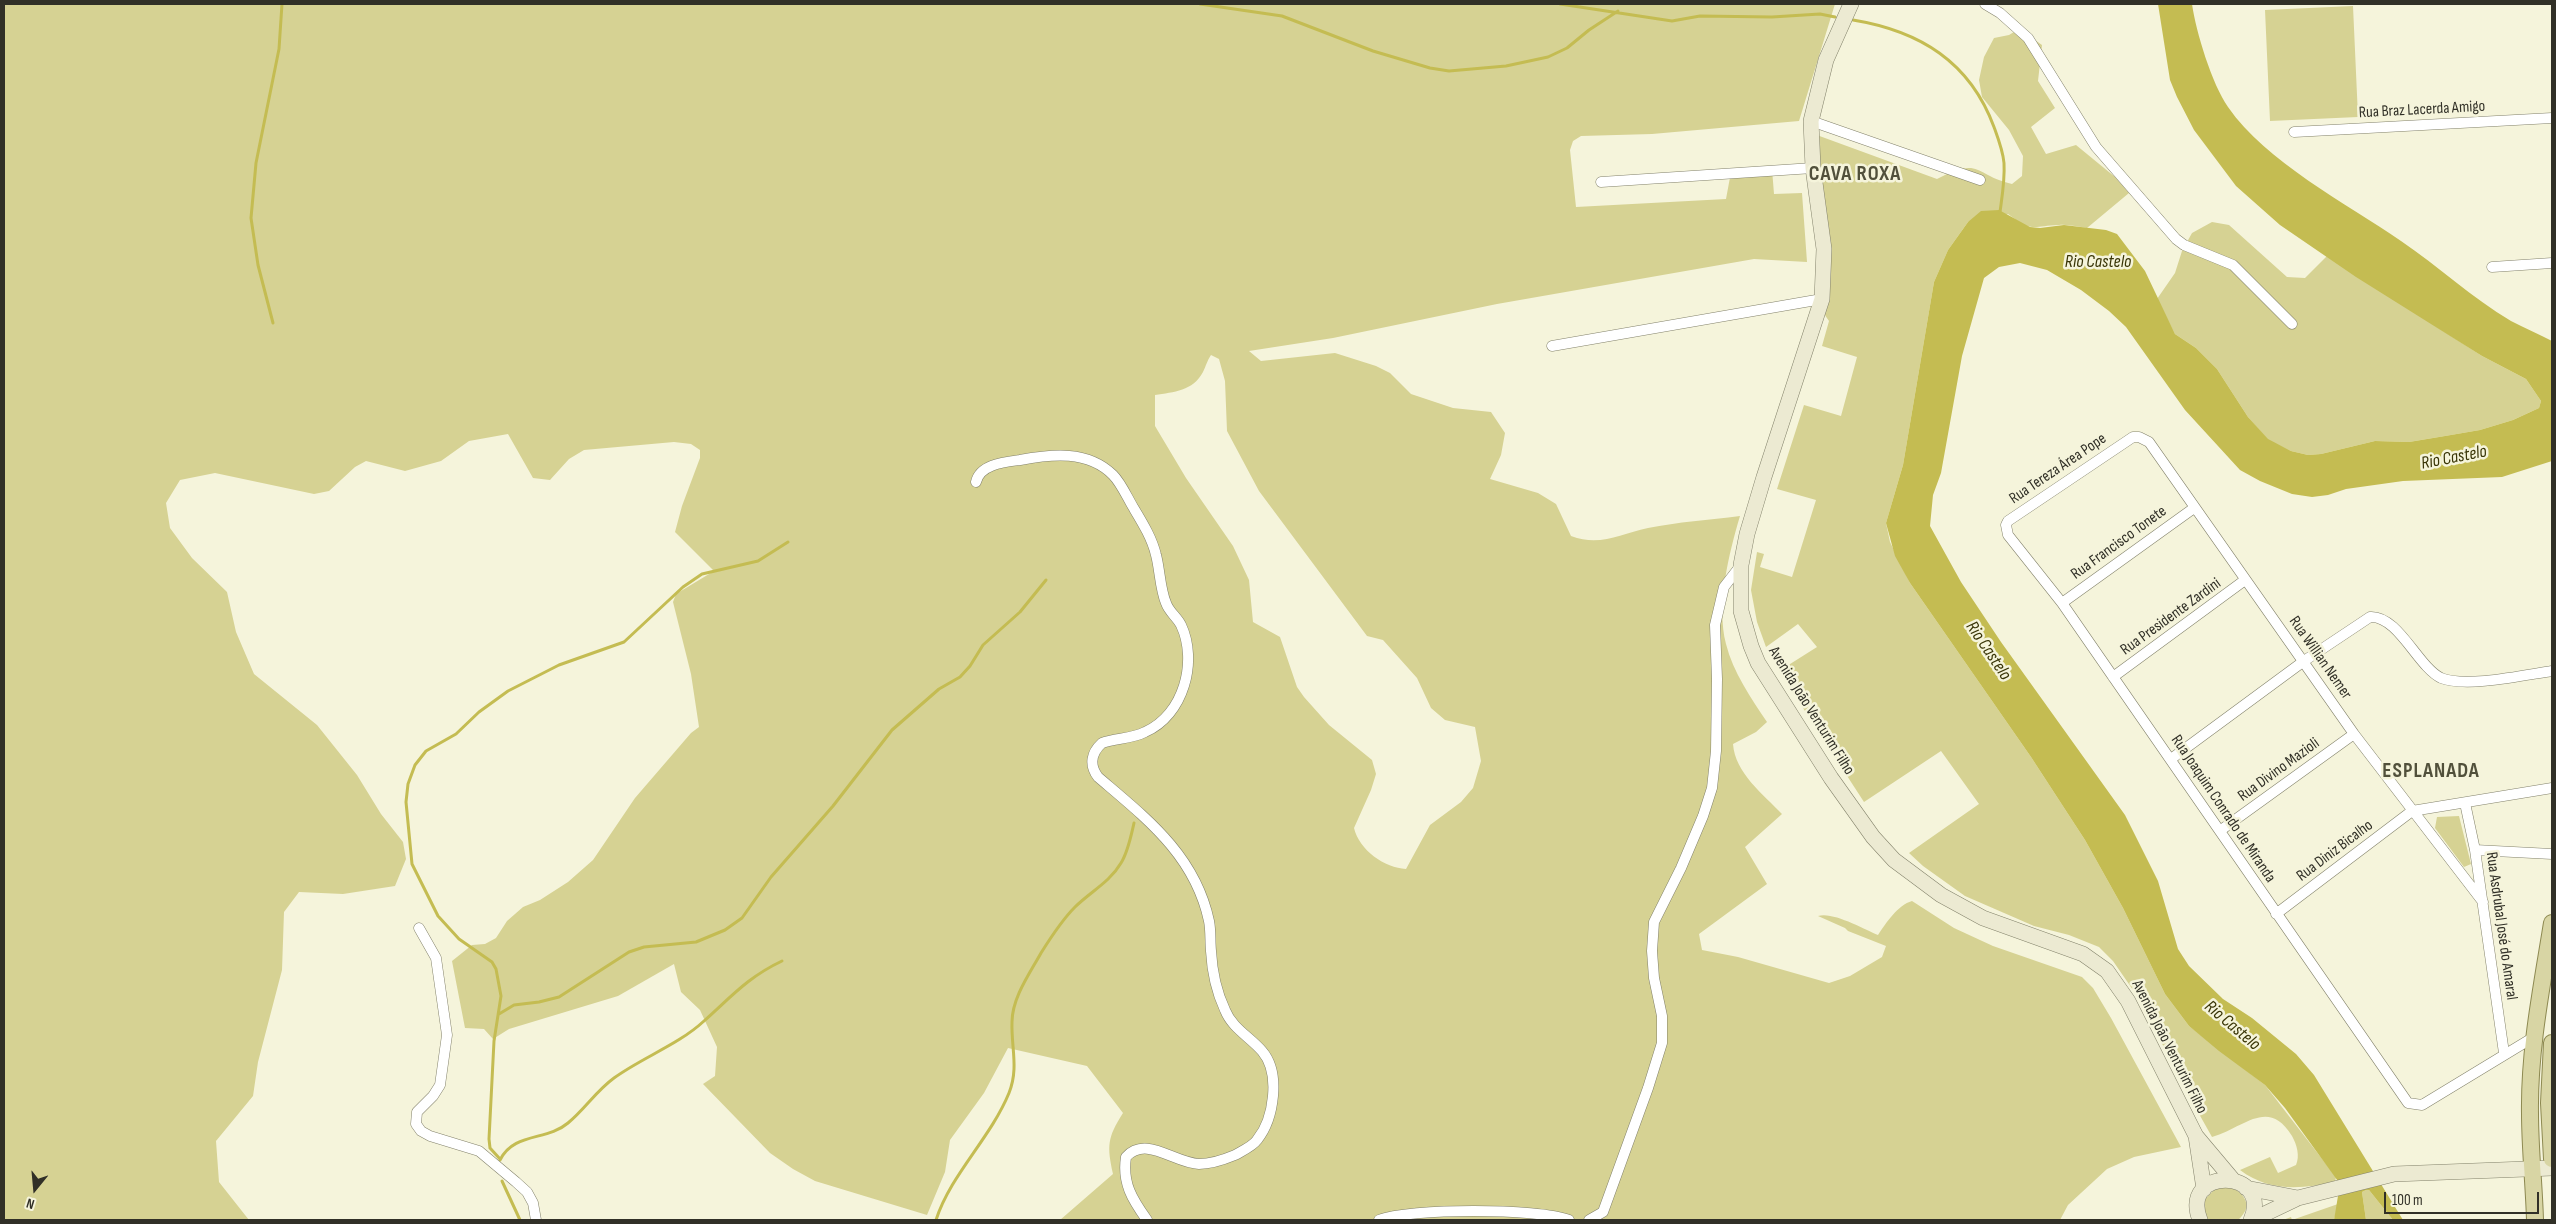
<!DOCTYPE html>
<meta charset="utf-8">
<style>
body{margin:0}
#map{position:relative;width:2556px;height:1224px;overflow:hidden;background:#f5f4db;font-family:"Sofia Sans Condensed",sans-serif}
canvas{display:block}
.frame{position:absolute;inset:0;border:5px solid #313027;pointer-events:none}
.north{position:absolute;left:10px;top:1164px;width:50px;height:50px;-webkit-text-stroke:4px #f5f4db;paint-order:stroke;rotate:197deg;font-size:14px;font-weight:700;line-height:20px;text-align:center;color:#313027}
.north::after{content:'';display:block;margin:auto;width:18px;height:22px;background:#313027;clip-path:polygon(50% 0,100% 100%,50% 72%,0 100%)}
.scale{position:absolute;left:2384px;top:1192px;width:155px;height:22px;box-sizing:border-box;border:2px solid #313027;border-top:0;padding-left:6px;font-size:15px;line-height:18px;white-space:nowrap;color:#313027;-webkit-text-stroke:4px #f5f4db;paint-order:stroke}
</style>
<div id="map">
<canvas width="2556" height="1224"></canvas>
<div class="frame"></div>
<div class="north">N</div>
<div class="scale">100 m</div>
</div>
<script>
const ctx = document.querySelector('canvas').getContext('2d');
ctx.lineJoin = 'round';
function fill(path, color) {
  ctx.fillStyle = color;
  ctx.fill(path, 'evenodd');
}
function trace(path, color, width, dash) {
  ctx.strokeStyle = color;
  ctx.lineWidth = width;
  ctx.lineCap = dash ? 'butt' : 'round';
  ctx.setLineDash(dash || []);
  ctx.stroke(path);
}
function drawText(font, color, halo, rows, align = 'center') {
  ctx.font = font + ' "Sofia Sans Condensed",sans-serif';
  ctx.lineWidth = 5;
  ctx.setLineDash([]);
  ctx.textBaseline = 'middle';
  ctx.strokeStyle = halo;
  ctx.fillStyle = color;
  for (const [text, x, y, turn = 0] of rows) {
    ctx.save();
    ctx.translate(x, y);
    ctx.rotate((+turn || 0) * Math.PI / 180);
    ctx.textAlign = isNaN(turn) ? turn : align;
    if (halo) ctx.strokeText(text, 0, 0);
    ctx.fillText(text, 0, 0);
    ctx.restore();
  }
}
const green = new Path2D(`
 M4 4H1835L1799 121 1652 134 1581 136 1573 141 1570 150 1576 207 1726 199 1731 172 1772 169 1774 194 1802 193 1807 262 1754 259 1497 304 1333 338 1249 351 1261 361 1335 353 1376 366 1390 373 1411 394 1453 408 1491 412 1505 433 1501 455 1490 479 1538 493 1556 504 1571 536C1600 547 1620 534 1648 528 1678 522 1709 520 1740 516 1729 553 1716 605 1726 644 1733 672 1751 698 1767 722L1756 732 1733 744C1735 773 1763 794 1782 814L1745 847 1767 884 1699 934 1702 950 1738 957 1829 983 1850 976 1882 957 1886 946 1848 931 1845 928 1818 916C1832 911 1864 929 1878 935 1886 923 1898 905 1912 901L1954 928 1993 946 2082 977 2093 988 2111 1018 2181 1147 2134 1157 2107 1169 2068 1205 2060 1220H1060L1113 1174C1107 1146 1107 1138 1123 1113L1087 1066 1008 1048 984 1093 950 1140 945 1172 927 1215 815 1181 793 1169 770 1153 703 1084 715 1076 717 1047 700 1010 681 992 674 964 618 996 509 1029 493 1039 484 1029 465 1028 452 961 472 945 485 944 496 938 507 921 523 907 540 900 568 882 593 860 635 798 691 733 699 727 691 674 673 602 676 594 714 571 675 532 682 506 700 458V450L691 444 674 442 584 450 569 459 550 480 533 478 508 434 469 441 441 461 405 471 366 461 355 467 329 491 314 494 215 473 180 480 166 503 170 528 192 558 227 592 236 632 254 674 317 725 357 775 381 814 403 842 406 859 395 886 343 894 299 892 284 912 282 970 258 1062 253 1096 216 1141 219 1182 249 1220H4ZM1211 355 1219 359 1225 381 1227 431 1259 491 1367 636 1383 640 1417 678 1431 708 1445 720 1475 727 1481 761 1473 788 1461 802 1430 825 1406 869C1385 868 1359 850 1354 828L1371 790 1376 774 1372 760 1329 725 1304 697 1297 687 1280 637 1253 622 1249 580 1233 546 1186 478 1155 426V395C1174 392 1193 391 1203 372 1206 366 1207 361 1211 355Z
 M2353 6 2358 117 2270 121 2265 10Z
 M2019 29 2042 45 2038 81 2055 108 2031 127 2046 154 2076 145 2115 177 2129 193 2087 228C2078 227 2068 224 2059 225 2032 226 2033 233 2008 214L1968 222 1948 250 1934 282 1903 465 1886 523 1890 542 1910 583 2031 757 2085 840 2123 908 2165 994 2189 1026 2265 1085 2336 1177 2335 1182C2301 1189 2269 1192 2240 1170L2270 1157 2278 1173 2296 1165C2300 1156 2297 1145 2292 1136 2268 1097 2244 1128 2212 1137L2180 1080 2142 1003 2113 961 2099 947 2069 935 2034 926 1965 896 1923 866 1909 853 1979 804 1941 751 1864 802 1779 671 1817 647 1798 624 1766 647 1757 622 1751 590 1757 552 1764 554 1760 567 1792 577 1816 500 1777 489 1804 405 1841 416 1857 357 1822 346 1829 321 1820 308 1814 134 1937 179C1982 156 1973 175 2012 184L2022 176 2023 156 2009 130 1982 97 1979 80 1984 57 1994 38 2009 35Z
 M2212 222 2229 225 2287 277 2305 278 2327 256 2482 356 2526 379 2541 401 2539 408 2513 420 2480 430 2445 436 2409 442 2375 441 2321 454 2308 455 2291 451 2268 440 2248 417 2217 369 2196 348 2175 334 2157 299 2175 273 2182 251 2192 233Z
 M2459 816 2471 864 2464 867 2435 828 2437 817Z
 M2230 1186C2245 1194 2254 1206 2238 1220H2205L2204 1200 2215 1189Z
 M2366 1190H2369L2393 1220H2366L2362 1192Z
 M2338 1204 2334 1220H2283L2291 1217 2292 1220Z`);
const water = new Path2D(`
 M2158 4H2192C2196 32 2212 84 2228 107 2266 162 2346 203 2401 241 2438 266 2472 298 2511 321 2524 328 2539 334 2552 341V461L2502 477 2403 481 2346 489 2328 495 2312 497 2292 494 2260 481 2240 470 2185 410 2126 327 2109 311 2081 290 2047 270 2020 263 1999 267 1984 278 1962 356 1941 473 1933 495 1930 526 1961 582 2001 642 2125 815 2158 881 2178 949 2189 966 2223 999 2252 1018 2296 1054 2314 1075 2403 1220H2393L2369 1190H2366L2362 1192 2366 1220H2334L2340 1184 2285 1108 2265 1085 2219 1051 2189 1026 2165 994 2123 908 2085 840 2031 757 1910 583 1895 556 1886 523 1903 465 1934 282 1948 250 1968 222 1981 211 1999 210 2030 227 2040 228 2064 225 2106 230 2117 234 2145 271 2175 334 2196 348 2217 369 2248 417 2268 439 2291 451 2308 455 2321 454 2375 441 2409 442 2445 436 2480 430 2513 420 2539 408 2541 401 2526 379 2482 356 2356 277 2280 225 2236 186 2194 130 2177 97 2170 80Z`);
const stream = new Path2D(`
 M1200 4 1282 16 1373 51 1430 68 1449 71 1506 66 1548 57 1567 48 1589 30 1618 11
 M1560 4 1672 21 1700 16 1772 17 1820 14 1835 17
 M1853 20C1920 31 1970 62 1994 127 1998 138 2003 151 2004 163 2005 180 2002 197 2000 212
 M273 323 258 265 251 218 256 163 279 49 282 4
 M499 1014 514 1005 539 1002 559 997 629 952 644 947 696 942 725 930 742 918 771 877 833 806 892 730 939 689 960 677 970 666 983 645 1020 612 1046 580
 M500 1159 490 1148 489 1139 494 1041 501 996 496 969 492 962 459 939 438 916 412 864 406 802 408 784 415 765 426 751 456 734 479 712 508 691 559 665 624 642 683 587 702 574 758 561 788 542
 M500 1160C514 1132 547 1141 568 1123 585 1109 596 1091 614 1078 643 1057 678 1045 704 1021 731 997 748 977 782 961
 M502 1181 520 1220
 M936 1220C951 1174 990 1139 1009 1093 1019 1068 1011 1047 1012 1022 1012 998 1030 973 1041 953 1051 937 1062 920 1075 907 1090 892 1110 882 1121 863 1128 852 1131 836 1134 823`);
const street = new Path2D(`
 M1985 4 2000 13 2028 38 2096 147 2176 239 2184 245 2233 265 2292 324
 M1811 121 1980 180
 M2294 132 2552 118
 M1601 182 1813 168
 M2492 267 2552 263
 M1552 346 1822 299
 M976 482C980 464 1005 462 1020 460 1052 454 1088 450 1113 475 1121 483 1127 497 1133 507 1142 522 1152 538 1156 555 1160 570 1160 589 1166 603 1169 612 1177 617 1181 625 1198 661 1184 715 1145 732 1132 739 1116 738 1102 743 1091 753 1089 765 1098 777 1146 818 1195 855 1209 921 1211 931 1210 941 1211 951 1212 970 1217 993 1225 1010 1232 1028 1250 1037 1262 1051 1281 1073 1274 1119 1257 1140 1253 1146 1242 1151 1235 1155 1223 1160 1212 1164 1199 1164 1174 1163 1146 1135 1126 1157 1122 1183 1132 1199 1147 1220
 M2062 603 2194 508
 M2113 677 2245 580
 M2171 759 2304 661 2370 617C2398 615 2418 667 2441 678 2466 688 2525 675 2552 671
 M2465 803 2475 850 2504 1053
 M2221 830 2354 734
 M2475 850 2552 854
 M2483 902 2354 734 2149 442 2139 437H2133L2008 521 2006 525 2008 535 2062 603 2408 1103 2422 1105 2534 1037
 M2276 914 2412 811 2552 788
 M419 928 436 958 447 1035 440 1085 433 1096 417 1112 416 1124 421 1131 430 1136 479 1151 516 1182 527 1192 533 1203 536 1220
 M1379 1220C1409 1208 1538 1208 1569 1220
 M1589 1220 1603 1212 1648 1088 1662 1043V1016L1654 978 1652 951 1654 922 1681 868 1703 816 1712 788 1716 751 1717 679 1715 625 1724 587 1741 565`);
const secondary = new Path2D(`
 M1851 4 1826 60 1811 121 1813 168 1824 249 1822 299 1764 477 1747 534 1741 565V611L1751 646 1758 663 1831 778 1873 837 1894 860 1941 895 1983 918 2083 954 2107 971 2128 1001 2196 1136 2233 1180
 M2196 1136 2204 1189
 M2246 1188 2298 1198
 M2200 1220C2179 1166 2273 1168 2251 1220
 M2252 1220 2298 1198 2394 1174 2552 1168`);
const primary = new Path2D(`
 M2552 1043 2549 1103 2552 1159
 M2535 1220C2534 1185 2530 1149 2530 1113 2529 1049 2542 986 2552 923`);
const streetNames = [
 ["Rua Braz Lacerda Amigo",2422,110,-3],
 ["Rua Tereza Área Pope",2058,469,-34],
 ["Rua Francisco Tonete",2119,543,-36],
 ["Rua Presidente Zardini",2171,617,-36],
 ["Rua Willian Nemer",2320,658,55],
 ["Avenida João Venturim Filho",1811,711,58],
 ["Rua Divino Mazioli",2279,770,-36],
 ["Rua Joaquim Conrado de Miranda",2223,809,56],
 ["Rua Diniz Bicalho",2335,851,-37],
 ["Rua Asdrubal José do Amaral",2501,926,82],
 ["Avenida João Venturim Filho",2169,1047,63]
];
const waterNames = [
 ["Rio Castelo",2098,262],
 ["Rio Castelo",2454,458,-11],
 ["Rio Castelo",1988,651,56],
 ["Rio Castelo",2232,1026,40]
];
const districtNames = [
 ["CAVA ROXA",1855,175],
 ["ESPLANADA",2431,772]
];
fill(green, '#d6d293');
fill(water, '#c4bc52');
trace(stream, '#c4bc52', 3);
trace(street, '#83826b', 11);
trace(secondary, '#83826b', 16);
trace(primary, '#8d8951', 18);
trace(street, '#fff', 10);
trace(secondary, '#ecead2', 15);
trace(primary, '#d8d5a4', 16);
drawText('16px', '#313027', '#f5f4db', streetNames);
drawText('italic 18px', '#393507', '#f5f4db', waterNames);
ctx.letterSpacing = '1px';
drawText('bold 21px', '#51503b', '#f5f4db', districtNames);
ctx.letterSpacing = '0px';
</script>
